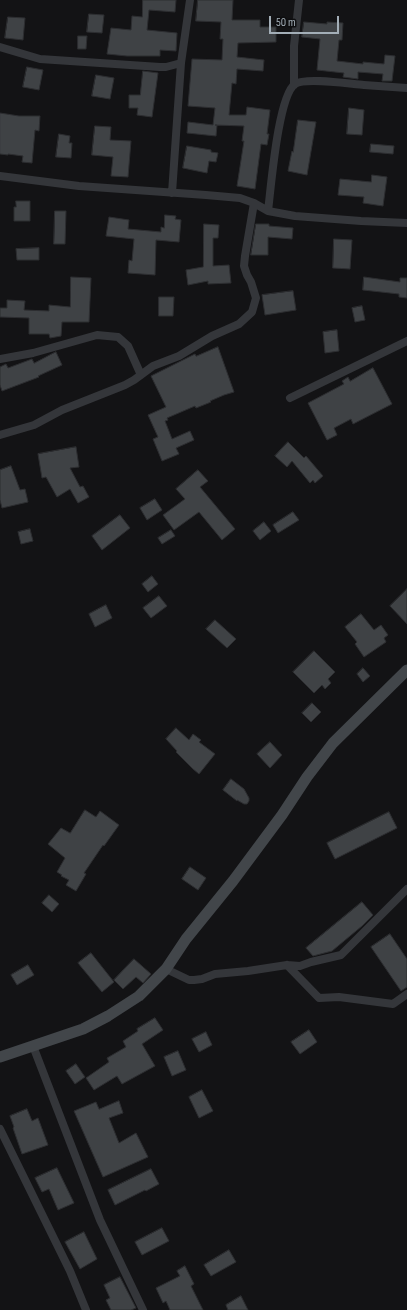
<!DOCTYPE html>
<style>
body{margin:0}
#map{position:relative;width:407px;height:1310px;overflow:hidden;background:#131315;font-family:"Sofia Sans Condensed",sans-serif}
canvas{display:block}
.scale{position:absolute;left:269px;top:16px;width:70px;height:18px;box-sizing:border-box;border:2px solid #a3aeb7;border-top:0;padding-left:5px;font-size:12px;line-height:14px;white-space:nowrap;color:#a3aeb7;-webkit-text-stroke:3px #0e0e10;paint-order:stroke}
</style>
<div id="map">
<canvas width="407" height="1310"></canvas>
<div class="scale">50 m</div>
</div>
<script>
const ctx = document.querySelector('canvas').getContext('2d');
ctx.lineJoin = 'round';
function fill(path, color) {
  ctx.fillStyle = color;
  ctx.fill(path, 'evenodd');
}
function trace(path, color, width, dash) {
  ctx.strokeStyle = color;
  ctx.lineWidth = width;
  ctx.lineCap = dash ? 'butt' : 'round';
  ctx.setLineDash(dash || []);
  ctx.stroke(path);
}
const building = new Path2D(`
 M143 0H176L175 12 149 10 147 30 177 33 176 51 160 50V56H127L107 54 111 28 131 30 132 16 142 17Z
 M198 0H233L232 20H260V27H276V42L238 43 237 57 264 60 263 71 237 69 236 84 232 83 229 115H246L247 107 270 110 267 134H269L267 145 261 144 255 189 237 186 244 141H242L244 126 215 125H217L216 136 187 133 188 122 213 125 215 108 188 106 192 59 222 60 223 39H220L221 22 196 21Z
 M89 14 104 15 102 33 87 32Z
 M8 17 25 18 23 40 5 38Z
 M304 22 327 24V22L343 23 342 40H339L337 61 363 64V62L384 64 385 55 395 56 392 81H382L383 74 358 72V79L343 77 344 73 317 70 320 39 302 37Z
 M78 36H87L86 49H78Z
 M27 67 43 70 39 90 23 87Z
 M143 71 158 73 152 117 137 115 138 108H129V95H140Z
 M96 75 114 78 110 99 92 96Z
 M349 108 364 110 362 135 347 134Z
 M0 113 19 116H40L39 131 35 130 32 163 22 162 23 156 8 154V155L0 154Z
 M298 120 316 122 307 175 288 171 292 151 293 152Z
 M95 126 111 127 110 140 131 141 128 177 111 176 113 157 92 155Z
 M59 134 70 136 69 143H72L71 158 56 157Z
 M371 144 394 146 393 154 370 152Z
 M187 146 211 150V152L218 153 216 162 209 161 207 173 183 168Z
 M372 175 387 177 383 206 363 203 364 197 338 195 340 179 371 182Z
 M16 201H30V221H14V207H16Z
 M55 211H66L65 244H54Z
 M165 215 176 216 175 219 181 220 179 242 156 240 155 275 128 273 129 260 132 261 134 239 106 236 109 217 129 220 128 229 161 232V227L164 228Z
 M204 224 219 225 218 238H213V266L229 265 231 283 208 284V281L188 285 186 270 203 267Z
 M256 224H269V226L293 228 292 239 268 237V255H251Z
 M334 239 352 240 350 269 333 268Z
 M39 248V260H17L16 249Z
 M71 277 91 278 89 322H62L61 336 50 338 49 334H29V318L0 317V308H7V300L25 301 24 310 49 311V305L70 307Z
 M364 277 400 282V278H407V298L399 297V294L363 290Z
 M293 291 296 310 265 315 262 295Z
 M159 297H174L173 316H159Z
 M362 306 365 320 355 322 352 308Z
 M337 330 339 351 325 353 323 332Z
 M218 347 234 392 224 395 210 401 211 402 196 408 195 406 167 418 168 420 165 421 172 439 190 431 194 440 176 448 179 454 162 461 153 439 158 437 148 415 166 407 151 376 195 354 196 356Z
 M56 352 62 365 38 376 39 377 2 391 0 385V367L6 364 8 368 32 359 34 363Z
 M373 368 392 404 353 424 351 419 334 428 337 435 327 440 308 403 344 384 342 381 348 377 350 381Z
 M288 442 304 458 306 456 323 476 315 483 313 480 310 483 292 461 287 467 275 456Z
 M76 447 79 467 70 468 80 487 83 486 89 497 78 503 70 489 57 497 46 477 42 478 38 454Z
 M11 466 20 490 25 489 28 502 2 508 0 500V470Z
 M198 470 208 481 200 487 235 529 222 540 199 512 174 530 163 515 185 499 176 489Z
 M155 499 162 510 147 520 140 508Z
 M293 512 299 520 278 533 273 525Z
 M120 515 130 528 102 550 92 536Z
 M264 522 271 531 260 540 253 531Z
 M30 529 33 541 21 544 18 532Z
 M171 530 175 536 162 544 158 538Z
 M152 576 158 584 148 592 142 584Z
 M407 589V624L390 606Z
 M159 596 167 606 151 618 143 608Z
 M106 605 112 618 95 627 89 614Z
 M361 614 374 630 381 625 388 635 384 638 386 642 364 657 355 644 357 642 345 627Z
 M215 620 236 639 227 648 206 629Z
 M314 651 335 672 328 679 331 683 325 689 322 685 314 693 293 672Z
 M363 668 370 676 363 682 357 674Z
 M312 703 321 712 311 722 302 713Z
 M176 728 189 740 193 734 201 740 199 742 215 754 199 774 193 769 176 752 177 751 166 739Z
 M270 742 282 755 270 768 257 754Z
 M231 779 244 789 249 798V801L247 804H244L237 800V801L223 790Z
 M85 810 96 817 100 811 119 825 104 846 103 845 84 873 86 874 76 891 66 885 69 880 61 876 62 875 57 872 65 858 48 844 61 828 70 833Z
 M389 812 397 828 335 859 327 843Z
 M190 867 206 878 198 890 182 879Z
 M49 895 59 904 52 912 42 903Z
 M362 902 373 915 362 926 332 951 313 956 306 948Z
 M390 934 407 959V987L401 991 371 947Z
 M91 953 114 982 102 992 78 963Z
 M134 959 151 974 143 983 136 977 123 989 114 980Z
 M28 965 34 975 17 985 11 975Z
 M155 1018 163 1030 142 1044 155 1066 122 1084 117 1076 94 1090 86 1078 109 1062 107 1058 126 1047 123 1041 138 1031 137 1029Z
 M309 1030 317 1042 300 1054 291 1042Z
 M206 1032 212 1045 199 1052 192 1039Z
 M178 1051 186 1070 172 1076 164 1057Z
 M76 1064 85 1077 75 1084 66 1071Z
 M202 1090 213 1111 199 1118 189 1097Z
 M119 1101 123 1113 109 1118 119 1143 136 1133 148 1157 103 1177 74 1111 96 1102 99 1109Z
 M27 1109 32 1121 38 1118 48 1145 22 1154 13 1128 14 1127 10 1116Z
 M57 1168 74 1203 58 1210 49 1189 42 1192 35 1178Z
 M151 1169 159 1184 146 1191 145 1190 115 1205 108 1190Z
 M162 1228 169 1241 142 1255 135 1242Z
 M84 1232 97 1259 80 1269 65 1242Z
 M229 1250 236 1262 211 1276 204 1265Z
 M185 1266 194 1284 191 1286 203 1310H170L166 1301 163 1303 156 1288 180 1276 177 1271Z
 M120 1277 136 1308 131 1310H111L106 1300 110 1298 104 1285Z
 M241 1296 248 1310H228L226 1305Z`);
const street = new Path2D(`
 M0 47 40 59 160 67H166L181 63
 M294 85V46L299 0
 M0 176 79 186 206 195 240 198 254 203 268 211 295 216 361 221 407 223
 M172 193 181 63 190 0
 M268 211C271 188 278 96 295 84 306 77 350 84 364 85 379 86 393 87 407 88
 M0 359 33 353 97 335 118 337 128 346 141 375
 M290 398 407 341
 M0 435 34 425 62 410 125 385 134 380 153 366 179 356 212 336 239 324 252 312 256 298 251 282 247 275 244 266 245 256 254 203
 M287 965 319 998 339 997 393 1004 407 994
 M166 969 189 980H194L202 979 215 974 248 971 287 965 300 966 311 962 341 955 407 889
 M33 1046 100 1220 143 1310
 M0 1129 70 1271 86 1310`);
const secondary = new Path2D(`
 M0 1057 83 1029 108 1016 139 996 166 969 186 939 233 881 282 815 307 777 333 743 407 670`);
fill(building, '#3f4245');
trace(building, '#2d2e31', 1);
trace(street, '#34363a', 8);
trace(secondary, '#42464a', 11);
</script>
